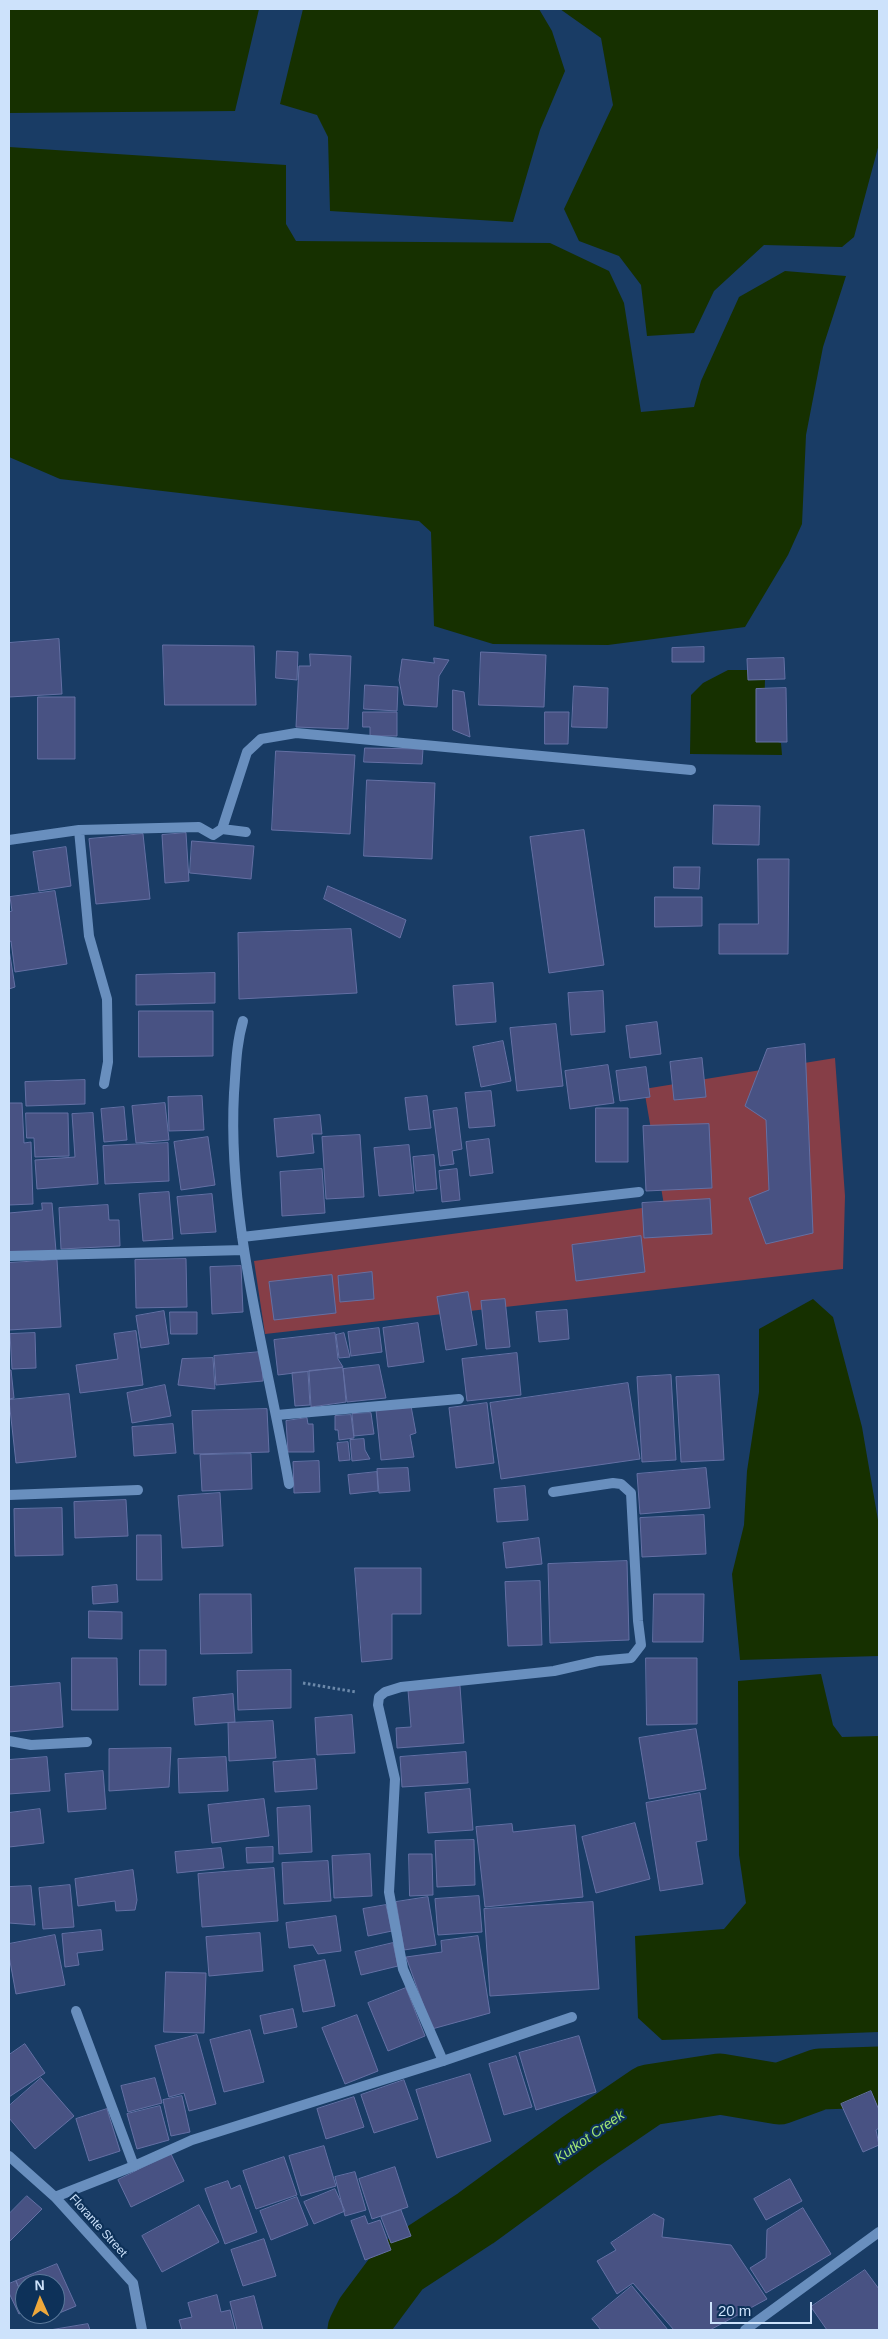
<!DOCTYPE html>
<style>
body{margin:0}
#map{position:relative;width:888px;height:2339px;overflow:hidden;background:#193c65;font-family:Arial,sans-serif}
canvas{display:block}
.frame{position:absolute;inset:0;border:10px solid #cde2fb;pointer-events:none}
.north{position:absolute;left:15px;top:2274px;width:50px;height:50px;box-sizing:border-box;background:#0d3159;border:1px solid #5a789a;border-radius:50%;rotate:358deg;font-size:14px;font-weight:700;line-height:20px;text-align:center;color:#cde2fb}
.north::after{content:'';display:block;margin:auto;width:18px;height:22px;background:#eea83c;clip-path:polygon(50% 0,100% 100%,50% 72%,0 100%)}
.scale{position:absolute;left:710px;top:2302px;width:102px;height:22px;box-sizing:border-box;border:2px solid #cde2fb;border-top:0;padding-left:6px;font-size:15px;line-height:18px;white-space:nowrap;color:#cde2fb;-webkit-text-stroke:4px #0d3159;paint-order:stroke}
</style>
<div id="map">
<canvas width="888" height="2339"></canvas>
<div class="frame"></div>
<div class="north">N</div>
<div class="scale">20 m</div>
</div>
<script>
const ctx = document.querySelector('canvas').getContext('2d');
ctx.lineJoin = 'round';
function fill(path, color) {
  ctx.fillStyle = color;
  ctx.fill(path, 'evenodd');
}
function trace(path, color, width, dash) {
  ctx.strokeStyle = color;
  ctx.lineWidth = width;
  ctx.lineCap = dash ? 'butt' : 'round';
  ctx.setLineDash(dash || []);
  ctx.stroke(path);
}
function drawText(font, color, halo, rows, align = 'center') {
  ctx.font = font + ' Arial,sans-serif';
  ctx.lineWidth = 4.5;
  ctx.setLineDash([]);
  ctx.textBaseline = 'middle';
  ctx.strokeStyle = halo;
  ctx.fillStyle = color;
  for (const [text, x, y, turn = 0] of rows) {
    ctx.save();
    ctx.translate(x, y);
    ctx.rotate((+turn || 0) * Math.PI / 180);
    ctx.textAlign = isNaN(turn) ? turn : align;
    if (halo) ctx.strokeText(text, 0, 0);
    ctx.fillText(text, 0, 0);
    ctx.restore();
  }
}
const green = new Path2D(`
 M835 1058 845 1196 843 1269 265 1334 254 1261 664 1205 644 1089Z`);
const water = new Path2D(`
 M9 9H259L235 111 9 113Z
 M303 9H539L552 31 565 71 540 130 513 222 330 211 328 137 317 115 280 104Z
 M560 9H879V144L854 237 842 247 764 245 714 291 694 333 647 336 641 285 619 256 579 241 564 209 613 105 601 38Z
 M9 147 286 165V224L296 241 550 243 609 271 624 303 641 412 694 407 701 381 739 297 785 271 846 276 823 347 806 435 802 524 788 555 745 627 608 645 493 644 434 626 431 532 419 521 60 479 9 457Z
 M728 670H754L765 680 764 709 772 740 781 743 782 755 690 754 691 695 703 683Z
 M813 1299 833 1317 862 1427 879 1526V1656L740 1660 732 1574 744 1525 747 1471 759 1392V1329Z
 M821 1674 833 1725 842 1737 879 1736V2032L662 2040 638 2018 635 1936 724 1929 746 1903 739 1855 738 1681Z`);
const river = new Path2D(`
 M358 2330 366 2314 401 2267 476 2218 580 2142 649 2095 720 2084 779 2094 820 2079 879 2077`);
const building = new Path2D(`
 M59 639 62 694 9 697V643Z
 M163 645 254 646 256 705H165Z
 M704 647V662H672V648Z
 M277 651 298 652 297 680 276 678Z
 M481 652 546 655 544 707 479 705Z
 M310 654 351 656 348 729 296 727 299 666H310Z
 M434 658 449 660 439 676 437 707 404 705 399 680 402 659 434 663Z
 M784 658 785 679 748 680 747 659Z
 M365 685 398 687 397 711 364 709Z
 M574 686 608 688 607 728 572 727Z
 M786 688 787 742H756V689Z
 M453 690 464 692 470 737 453 730Z
 M38 697H75V759H38Z
 M363 712H397V736H370V727H363Z
 M545 712H569L568 744H545Z
 M365 748 423 749 422 764 364 762Z
 M276 751 355 755 350 834 272 830Z
 M367 780 435 783 432 859 364 856Z
 M714 805 760 806 759 845 713 844Z
 M584 830 604 965 549 973 530 837Z
 M186 833 189 881 165 883 162 835Z
 M143 834 150 899 96 904 89 839Z
 M192 841 254 846 251 879 190 873Z
 M66 847 71 886 39 891 33 852Z
 M758 859H789L788 954H719V924H758Z
 M674 867H700L699 889 674 888Z
 M328 886 406 920 400 938 324 899Z
 M55 891 67 964 15 972 11 941 9 942V912L12 911 10 897Z
 M655 897H702V926L655 927Z
 M351 929 357 993 239 999 238 933Z
 M9 949 15 987 9 989Z
 M215 973V1003L136 1005V975Z
 M493 983 496 1022 456 1025 453 986Z
 M603 991 605 1032 571 1035 568 993Z
 M139 1011H213V1056L139 1057Z
 M657 1022 661 1054 630 1058 626 1026Z
 M556 1024 563 1086 517 1091 510 1028Z
 M503 1041 511 1081 481 1087 473 1047Z
 M805 1044 813 1233 766 1244 749 1198 769 1190 766 1120 745 1106 767 1049Z
 M702 1058 706 1097 674 1100 670 1062Z
 M608 1065 614 1103 570 1109 565 1071Z
 M646 1067 650 1097 620 1101 616 1071Z
 M85 1080V1104L26 1106 25 1082Z
 M491 1091 495 1126 469 1128 465 1093Z
 M202 1096 204 1130 169 1131 168 1097Z
 M427 1096 431 1128 409 1130 405 1098Z
 M9 1103H22L24 1143 31 1142 33 1204 9 1205Z
 M165 1103 169 1140 136 1143 132 1106Z
 M124 1107 127 1140 104 1142 101 1109Z
 M457 1108 462 1149 452 1151 454 1164 440 1166 433 1111Z
 M596 1108H628V1162H596Z
 M26 1113H68L69 1156 35 1157 34 1138H27Z
 M93 1113 98 1184 37 1189 35 1160 75 1157 72 1114Z
 M320 1115 322 1134H312L314 1153 277 1157 274 1119Z
 M709 1124 712 1188 646 1191 643 1126Z
 M360 1135 364 1197 326 1199 322 1137Z
 M208 1137 215 1185 181 1190 174 1142Z
 M489 1139 493 1173 470 1176 466 1142Z
 M168 1143 169 1181 105 1184 103 1146Z
 M409 1145 414 1193 379 1196 374 1148Z
 M434 1155 437 1189 416 1191 413 1157Z
 M322 1169 325 1213 282 1216 280 1172Z
 M457 1169 460 1200 442 1202 439 1171Z
 M169 1192 173 1239 143 1241 139 1194Z
 M212 1194 216 1232 181 1234 177 1197Z
 M710 1199 712 1234 644 1238 642 1203Z
 M42 1203H52L56 1251 9 1254V1213L42 1210Z
 M108 1205 109 1220H119L120 1246 61 1249 59 1208Z
 M641 1236 645 1272 576 1281 572 1245Z
 M186 1259 187 1307 136 1308 135 1260Z
 M57 1260 61 1327 9 1330V1263Z
 M241 1266 243 1312 212 1314 210 1267Z
 M372 1272 374 1299 340 1302 338 1276Z
 M332 1275 336 1313 274 1320 269 1282Z
 M468 1292 477 1345 446 1350 437 1297Z
 M505 1299 510 1347 486 1349 481 1301Z
 M567 1310 569 1339 539 1342 536 1312Z
 M164 1311 169 1344 141 1348 136 1316Z
 M170 1312H197V1334H171Z
 M418 1323 424 1362 388 1367 383 1328Z
 M379 1328 382 1352 351 1356 348 1332Z
 M136 1331 143 1385 80 1393 76 1365 118 1359 114 1334Z
 M35 1333 36 1368 12 1369 10 1334Z
 M335 1333 338 1359 343 1367 278 1375 274 1340Z
 M344 1333 350 1357 339 1358 336 1335Z
 M261 1352 263 1381 216 1385 214 1356Z
 M517 1353 521 1395 467 1401 462 1359Z
 M213 1358 215 1389 178 1385 182 1359Z
 M379 1365 386 1398 347 1402 343 1369Z
 M343 1368 346 1402 311 1407 309 1371Z
 M9 1370H11L14 1398 9 1399Z
 M308 1372 310 1405 295 1406 292 1373Z
 M671 1375 676 1460 642 1462 637 1377Z
 M719 1375 724 1460 681 1462 676 1377Z
 M628 1383 640 1459 501 1479 490 1403Z
 M165 1385 171 1416 132 1423 127 1393Z
 M69 1394 76 1457 16 1463 9 1400Z
 M487 1403 494 1463 456 1468 449 1408Z
 M411 1406 416 1433 410 1435 414 1457 381 1460 376 1410Z
 M267 1409 269 1452 194 1454 192 1411Z
 M371 1413 374 1434 354 1436 352 1414Z
 M351 1415 354 1438 339 1440 338 1430H335V1416Z
 M307 1418 308 1424H313L314 1452H288L286 1421Z
 M173 1424 176 1453 134 1456 132 1427Z
 M364 1439 365 1450 370 1459 352 1461 350 1440Z
 M348 1442 350 1460 339 1461 337 1443Z
 M251 1454 252 1489 202 1491 200 1455Z
 M319 1461 320 1492 294 1493 293 1462Z
 M408 1468 410 1491 379 1493 377 1469Z
 M706 1468 710 1508 640 1514 637 1474Z
 M377 1472 378 1491 350 1494 348 1475Z
 M525 1486 528 1520 497 1522 494 1489Z
 M220 1493 223 1546 182 1548 178 1496Z
 M126 1500 128 1536 75 1538 74 1502Z
 M62 1508 63 1555 15 1556 14 1509Z
 M704 1515 706 1554 642 1557 640 1518Z
 M137 1535H161L162 1580H137Z
 M539 1538 542 1564 506 1568 503 1543Z
 M627 1561 629 1640 550 1643 548 1564Z
 M355 1568H421V1614H392V1659L362 1662Z
 M540 1581 542 1645 508 1646 505 1582Z
 M117 1585 118 1602 93 1604 92 1587Z
 M200 1594H251L252 1653 201 1654Z
 M654 1594H704L703 1642H653Z
 M89 1611 122 1612V1639L89 1638Z
 M140 1650H166V1685H140Z
 M72 1658H117L118 1710H72Z
 M646 1658H697V1724L647 1725Z
 M291 1670V1708L238 1710 237 1671Z
 M60 1683 63 1727 9 1732V1687Z
 M460 1686 464 1743 397 1748 396 1728 411 1727 408 1690Z
 M233 1694 235 1722 195 1725 193 1698Z
 M352 1715 355 1753 317 1755 315 1718Z
 M273 1721 276 1758 229 1761 228 1723Z
 M696 1729 706 1789 649 1799 639 1738Z
 M171 1748 169 1787 109 1791V1749Z
 M466 1752 468 1783 402 1787 400 1757Z
 M47 1757 50 1791 9 1794V1760Z
 M226 1757 228 1791 179 1793 178 1759Z
 M315 1759 317 1789 275 1792 273 1762Z
 M103 1771 106 1809 68 1812 65 1774Z
 M470 1789 473 1830 428 1833 425 1793Z
 M700 1793 707 1840 696 1842 703 1884 660 1891 646 1803Z
 M264 1799 269 1836 212 1843 208 1805Z
 M310 1806 312 1852 279 1854 277 1808Z
 M40 1809 44 1843 9 1847V1813Z
 M635 1823 650 1879 596 1893 582 1837Z
 M512 1824 513 1832 575 1825 583 1897 485 1907 476 1827Z
 M474 1840 475 1885 437 1887 435 1841Z
 M273 1847V1862L247 1863 246 1848Z
 M221 1848 224 1868 177 1873 175 1852Z
 M370 1854 372 1896 334 1898 332 1856Z
 M409 1854H432L433 1895 410 1896Z
 M328 1861 331 1901 284 1904 282 1863Z
 M274 1868 278 1921 202 1927 198 1874Z
 M133 1870 137 1900 135 1910 116 1911 115 1901 78 1906 75 1879Z
 M70 1885 74 1927 43 1929 39 1888Z
 M31 1886 35 1925 9 1923V1887Z
 M479 1896 482 1932 438 1935 435 1899Z
 M428 1897 436 1945 404 1950 396 1902Z
 M593 1902 599 1989 490 1996 484 1909Z
 M386 1905 392 1931 368 1936 363 1909Z
 M336 1916 341 1951 318 1954 313 1945 289 1948 286 1923Z
 M101 1930 103 1950 77 1953 79 1965 65 1967 62 1934Z
 M260 1933 263 1971 209 1976 206 1937Z
 M55 1935 65 1985 16 1994 9 1956V1944Z
 M478 1936 490 2013 432 2029 406 1957 442 1952 441 1941Z
 M393 1943 398 1966 361 1975 355 1952Z
 M325 1960 335 2006 303 2012 294 1966Z
 M166 1972 206 1973 204 2033 164 2032Z
 M406 1988 425 2036 388 2051 368 2003Z
 M293 2009 297 2027 264 2034 260 2016Z
 M357 2015 378 2071 345 2084 322 2028Z
 M250 2030 264 2082 224 2092 210 2040Z
 M197 2035 216 2104 189 2111 184 2093 169 2097 155 2046Z
 M579 2036 596 2092 536 2110 519 2053Z
 M25 2044 45 2073 9 2097V2055Z
 M516 2056 532 2107 504 2115 489 2064Z
 M470 2074 491 2141 437 2158 416 2090Z
 M41 2078 74 2116 35 2149 9 2118V2106Z
 M155 2078 162 2103 128 2112 121 2086Z
 M404 2080 418 2119 374 2133 361 2095Z
 M871 2091 879 2110V2128L876 2130 879 2145 863 2152 841 2104Z
 M182 2096 190 2132 171 2136 163 2100Z
 M354 2097 364 2127 326 2139 317 2109Z
 M160 2106 169 2140 137 2149 127 2114Z
 M107 2109 120 2151 89 2161 76 2119Z
 M324 2146 336 2186 301 2196 289 2156Z
 M171 2154 184 2181 131 2207 118 2180Z
 M284 2157 297 2195 256 2209 243 2171Z
 M395 2167 408 2207 372 2219 359 2179Z
 M355 2172 366 2210 345 2216 335 2177Z
 M790 2179 802 2201 766 2220 754 2199Z
 M228 2181 231 2189 240 2185 257 2232 225 2244 205 2189Z
 M335 2189 345 2211 314 2224 304 2202Z
 M27 2196 42 2209 9 2242V2214Z
 M297 2197 308 2225 271 2240 260 2211Z
 M199 2205 219 2242 162 2272 142 2236Z
 M803 2208 831 2254 766 2293 750 2268 766 2258 767 2230Z
 M401 2210 411 2236 391 2243 381 2217Z
 M654 2214 664 2219 662 2237 731 2245 767 2299 710 2330H674L633 2283 617 2294 597 2261 616 2250 611 2243Z
 M365 2216 368 2224 380 2220 391 2250 365 2260 351 2221Z
 M264 2239 276 2276 243 2286 231 2250Z
 M57 2264 76 2306 38 2322 32 2314H55V2284H25V2302L16 2281Z
 M865 2270 879 2289V2330H827L811 2307Z
 M16 2281 25 2302V2311L19 2314 9 2293V2284Z
 M632 2286 668 2330H601L592 2319Z
 M217 2295 221 2312 230 2310 235 2330H182L179 2320 192 2317 188 2303Z
 M254 2296 263 2330H237L230 2302Z
 M88 2324 90 2330H50Z`);
const path = new Path2D(`
 M303 1683 356 1692`);
const lane = new Path2D(`
 M277 1415 459 1399
 M76 2011 134 2166
 M443 2061 403 1969 389 1892 395 1779 378 1705 379 1697 385 1692 401 1687 554 1671 598 1661 631 1658 641 1645 638 1621 631 1493 621 1484 613 1483 553 1492`);
const street = new Path2D(`
 M222 829 247 752 261 739 296 733 691 770
 M79 830 89 936 107 999 108 1062 104 1084
 M9 840 79 830 199 827 213 835 222 829 246 832
 M243 1021C236 1045 236 1068 234 1093 227 1221 267 1357 289 1484
 M242 1237 639 1192
 M9 1256 244 1250
 M9 1495 138 1490
 M9 1741 31 1745 87 1742
 M9 2156 55 2197 133 2283 142 2330
 M55 2197 134 2166 192 2140 443 2061 572 2017
 M745 2330 879 2232`);
const streetNames = [
 ["Florante Street",98,2226,48]
];
const waterNames = [
 ["Kutkot Creek",590,2137,-35]
];
fill(green, '#863e47');
fill(water, '#163000');
trace(river, '#163000', 61);
fill(building, '#485283');
trace(building, '#6470a4', 1);
trace(path, '#6c89aa', 3, [2.5, 2.5]);
trace(lane, '#698fbe', 10);
trace(street, '#698fbe', 10);
drawText('12px', '#cde2fb', '#0d3159', streetNames);
drawText('italic 14px', '#a2e773', '#0d3159', waterNames);
</script>
